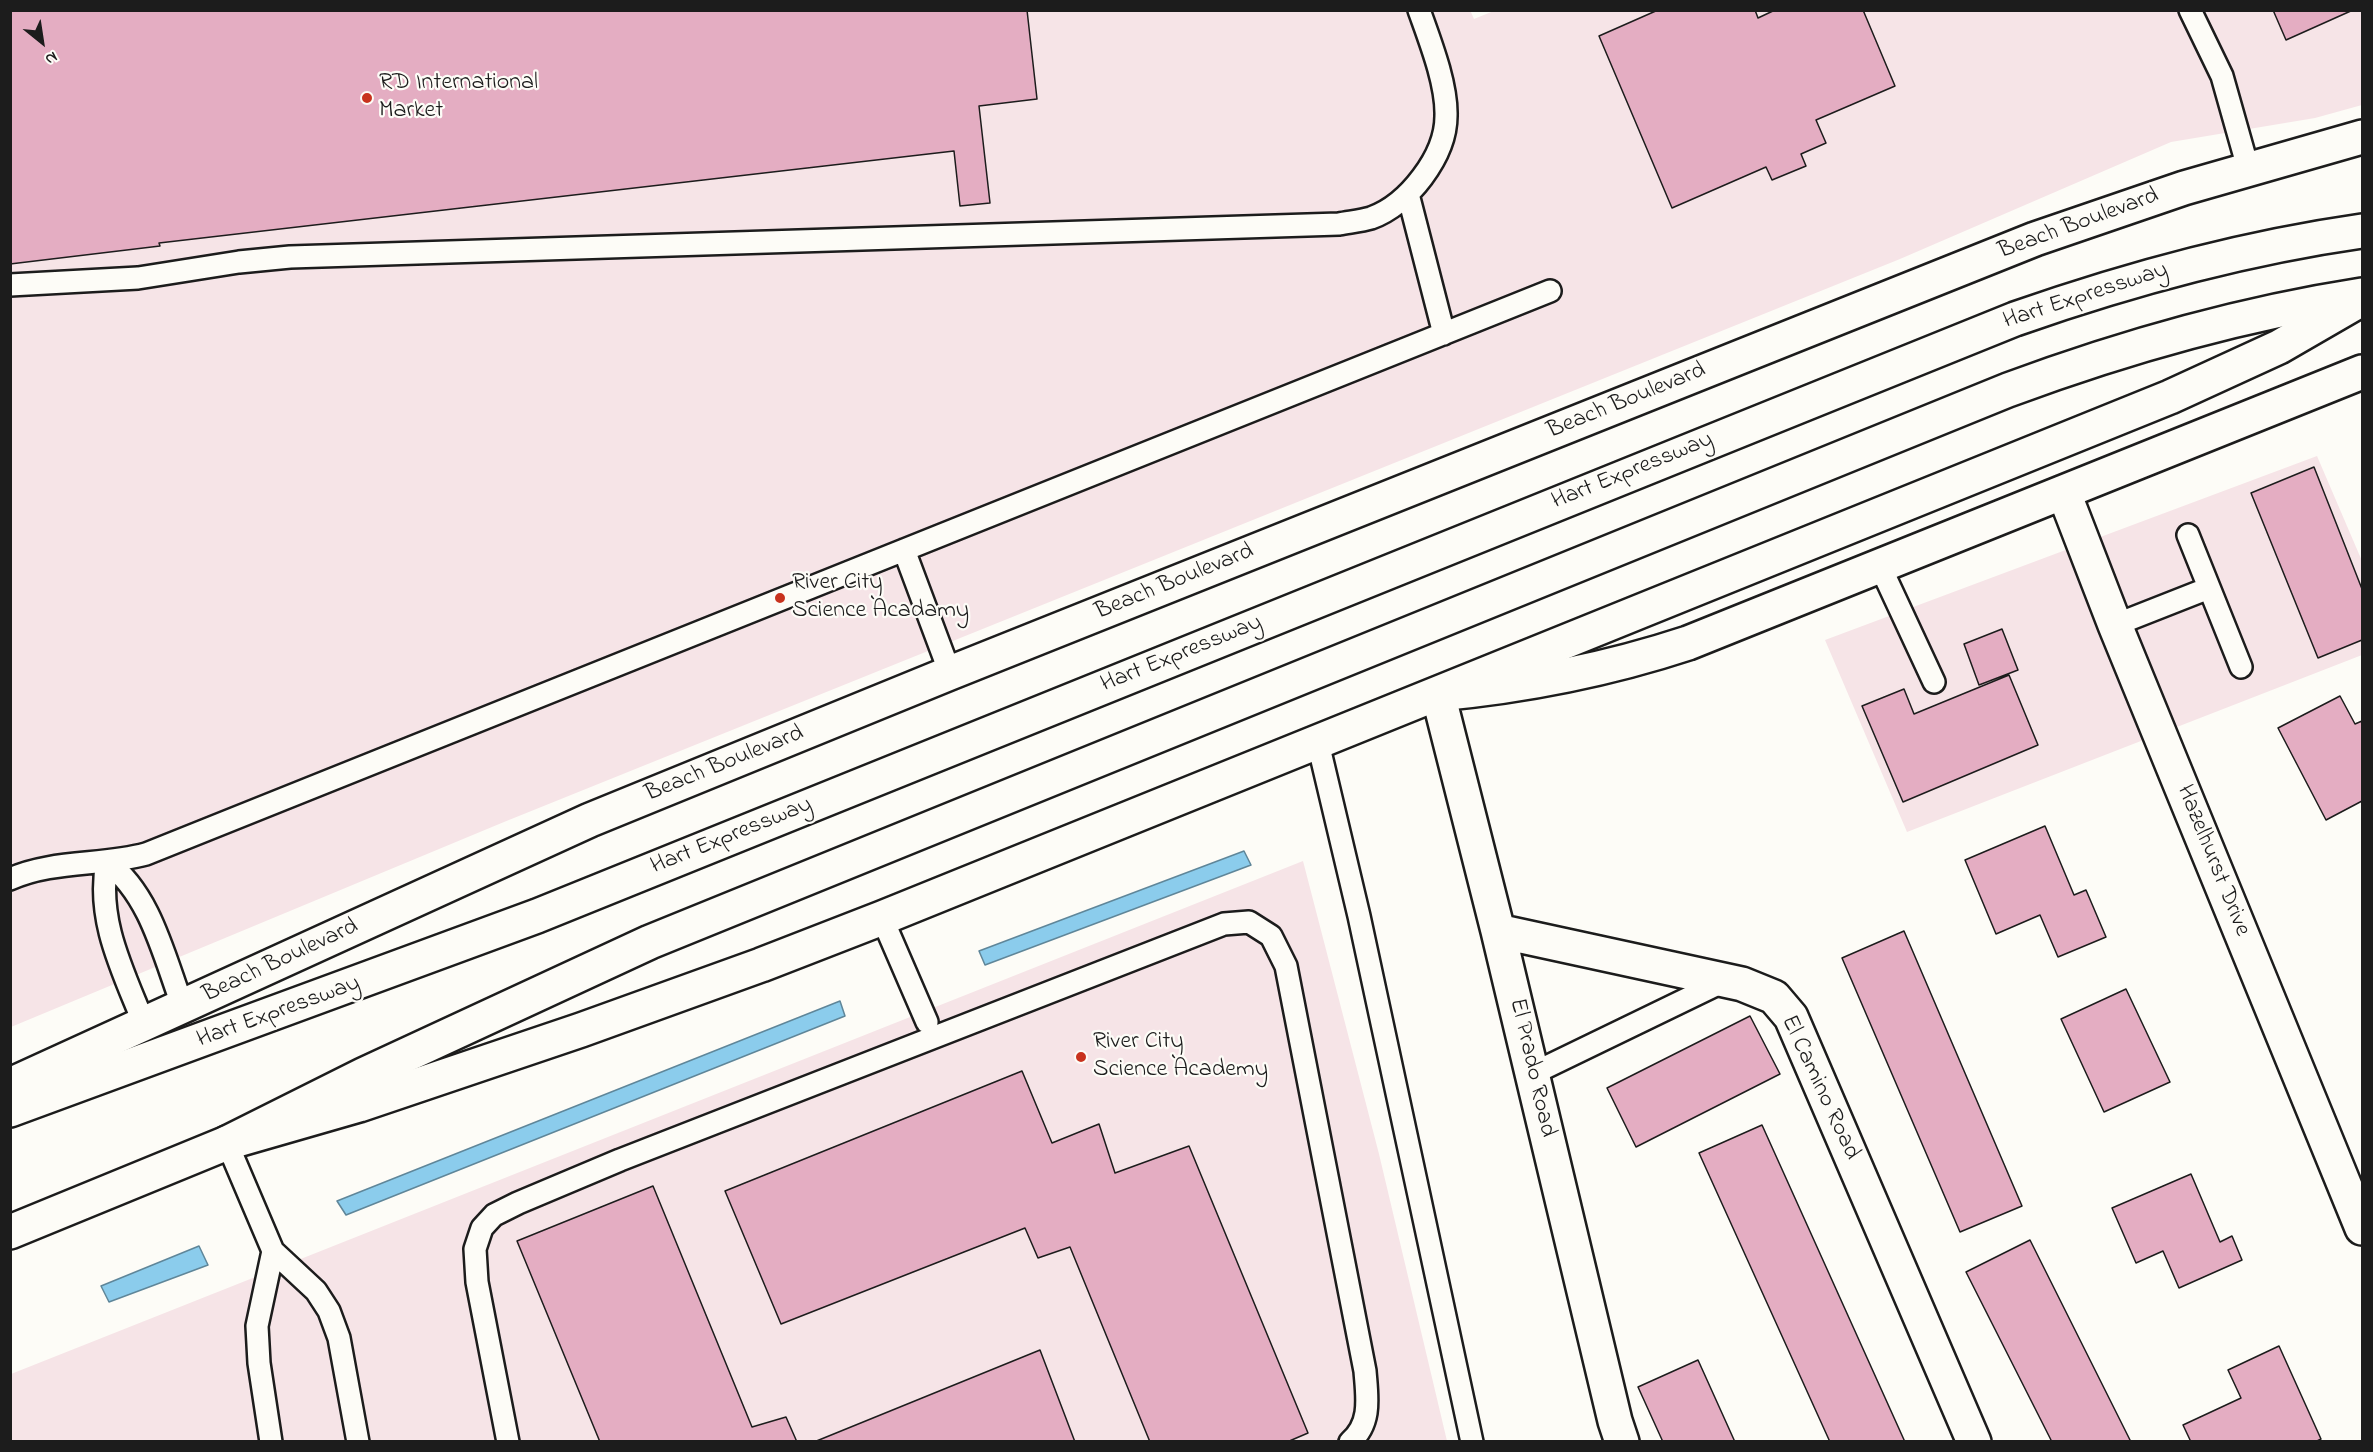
<!DOCTYPE html>
<style>
body{margin:0}
#map{position:relative;width:2373px;height:1452px;overflow:hidden;background:#fdfcf7;font-family:"Indie Flower",sans-serif}
canvas{display:block}
.frame{position:absolute;inset:0;border:12px solid #1c1c1c;pointer-events:none}
.north{position:absolute;left:12px;top:12px;width:60px;height:60px;-webkit-text-stroke:4px #fdfcf7;paint-order:stroke;rotate:150deg;font-size:16px;font-weight:700;line-height:24px;text-align:center;color:#1c1c1c}
.north::after{content:'';display:block;margin:auto;width:21px;height:27px;background:#1c1c1c;clip-path:polygon(50% 0,100% 100%,50% 72%,0 100%)}
</style>
<div id="map">
<canvas width="2373" height="1452"></canvas>
<div class="frame"></div>
<div class="north">N</div>
</div>
<script>
const ctx = document.querySelector('canvas').getContext('2d');
ctx.lineJoin = 'round';
function fill(path, color) {
  ctx.fillStyle = color;
  ctx.fill(path, 'evenodd');
}
function trace(path, color, width, dash) {
  ctx.strokeStyle = color;
  ctx.lineWidth = width;
  ctx.lineCap = dash ? 'butt' : 'round';
  ctx.setLineDash(dash || []);
  ctx.stroke(path);
}
function drawText(font, color, halo, rows, align = 'center') {
  ctx.font = font + ' "Indie Flower",sans-serif';
  ctx.lineWidth = 4.5;
  ctx.setLineDash([]);
  ctx.textBaseline = 'middle';
  ctx.strokeStyle = halo;
  ctx.fillStyle = color;
  for (const [text, x, y, turn = 0] of rows) {
    ctx.save();
    ctx.translate(x, y);
    ctx.rotate((+turn || 0) * Math.PI / 180);
    ctx.textAlign = isNaN(turn) ? turn : align;
    if (halo) ctx.strokeText(text, 0, 0);
    ctx.fillText(text, 0, 0);
    ctx.restore();
  }
}
const built = new Path2D(`
 M1470 10 1474 19 1496 10 2362 11V105L2315 118 2171 142 1900 259 504 822 11 1027V11Z
 M2317 456 2362 561V655L1907 832 1825 640Z
 M1303 861 1379 1154 1447 1441 11 1442V1374Z`);
const water = new Path2D(`
 M1244 851 1251 865 985 965 979 951Z
 M840 1001 845 1016 346 1215 337 1201Z
 M199 1246 208 1265 109 1302 101 1286Z`);
const building = new Path2D(`
 M10 10H1027L1037 99 979 106 990 203 960 206 954 151 159 243 160 246 10 264Z
 M1658 10H1755L1758 18 1775 10H1863L1895 86 1816 120 1826 143 1801 154 1806 166 1772 180 1766 167 1672 208 1599 36Z
 M2273 10H2353L2286 40Z
 M2314 467 2362 589V640L2318 658 2251 493Z
 M2002 629 2018 670 1979 685 1964 644Z
 M2009 675 2038 745 1903 802 1862 706 1904 689 1914 714Z
 M2340 696 2355 724 2362 721V801L2326 820 2278 728Z
 M2045 826 2074 895 2086 890 2106 937 2058 957 2040 915 1996 934 1965 860Z
 M1904 931 2022 1206 1960 1232 1842 958Z
 M2126 989 2170 1082 2104 1112 2061 1019Z
 M1750 1016 1780 1074 1636 1147 1607 1088Z
 M1022 1071 1052 1143 1099 1124 1115 1173 1189 1146 1308 1433 1287 1442H1150L1070 1247 1038 1258 1025 1228 781 1324 725 1191Z
 M1762 1125 1905 1442H1830L1699 1153Z
 M2191 1174 2220 1242 2232 1236 2242 1260 2179 1288 2163 1251 2136 1263 2112 1208Z
 M653 1186 752 1427 786 1417 797 1442H600L517 1241Z
 M2030 1240 2131 1442H2052L1966 1272Z
 M2279 1346 2321 1439 2315 1442H2191L2183 1425 2241 1398 2228 1370Z
 M1040 1350 1075 1442H814Z
 M1698 1360 1735 1442H1663L1638 1387Z`);
const service = new Path2D(`
 M2190 10 2222 76 2248 168
 M1408 194 1444 334
 M10 285 138 278 239 262 290 257 1339 224C1349 222 1361 221 1371 218 1408 205 1446 156 1446 116 1447 84 1430 41 1419 10
 M2188 535 2241 667
 M904 550 950 673
 M1880 566 1934 682
 M2115 625 2209 588
 M1318 743 1359 916 1472 1442
 M107 862C96 920 123 971 144 1024
 M107 862C151 895 164 957 183 1007
 M10 879C52 860 102 866 146 854L1550 291
 M882 918 927 1022
 M1532 1074 1726 980
 M227 1143 273 1251 316 1291 329 1311 339 1338 358 1442
 M271 1442 259 1363 257 1326 273 1251
 M508 1442 477 1282 475 1249 482 1228 494 1215 518 1203 620 1160 1224 924 1249 922 1271 936 1286 966 1365 1371C1367 1397 1372 1423 1350 1442`);
const minor = new Path2D(`
 M2064 493 2115 625 2362 1228
 M1498 931 1742 984 1774 997 1791 1017 1974 1442
 M1622 1442 1615 1421 1498 931 1438 694C1524 686 1606 670 1688 643L2362 372`);
const trunk = new Path2D(`
 M10 1085 590 820 950 673 2035 239 2184 188 2362 137
 M10 1232 227 1143 359 1105 581 1030 761 965 882 918 2170 397 2279 347 2362 299`);
const motorway = new Path2D(`
 M10 1110 537 916 2015 319C2129 279 2243 248 2362 231
 M227 1143 363 1075 650 942 2008 390C2124 347 2240 314 2362 295`);
const markers = [
 [367,98,6,"#c8321e"],
 [780,598,6,"#c8321e"],
 [1081,1057,6,"#c8321e"]
];
const poiNames = [
 ["RD International",379,84],
 ["Market",379,112],
 ["River City",792,584],
 ["Science Acadamy",792,612],
 ["River City",1093,1043],
 ["Science Academy",1093,1071]
];
const streetNames = [
 ["Beach Boulevard",2079,225,-20],
 ["Hart Expressway",2086,297,-18],
 ["Beach Boulevard",1627,402,-22],
 ["Hart Expressway",1633,472,-22],
 ["Beach Boulevard",1175,583,-22],
 ["Hart Expressway",1182,655,-22],
 ["Beach Boulevard",725,765,-22],
 ["Hart Expressway",732,837,-22],
 ["Hazelhurst Drive",2212,861,68],
 ["Beach Boulevard",281,962,-25],
 ["Hart Expressway",279,1013,-20],
 ["El Prado Road",1531,1068,77],
 ["El Camino Road",1819,1088,65]
];
fill(built, '#f6e4e7');
fill(water, '#8bccec');
trace(water, '#5f8699', 1.5);
fill(building, '#e4adc2');
trace(building, '#1c1c1c', 1.5);
trace(service, '#1c1c1c', 26);
trace(minor, '#1c1c1c', 38);
trace(trunk, '#1c1c1c', 38);
trace(motorway, '#1c1c1c', 38);
trace(service, '#fdfcf7', 21);
trace(minor, '#fdfcf7', 33);
trace(trunk, '#fdfcf7', 33);
trace(motorway, '#fdfcf7', 33);
for (const [x, y, r, color] of markers) {
  const dot = new Path2D();
  dot.arc(x, y, r, 0, 2 * Math.PI);
  ctx.fillStyle = color;
  ctx.fill(dot);
  trace(dot, '#fdfcf7', 2);
}
drawText('24px', '#1c1c1c', '#fdfcf7', poiNames, 'left');
drawText('24px', '#1c1c1c', '#fdfcf7', streetNames);
</script>
